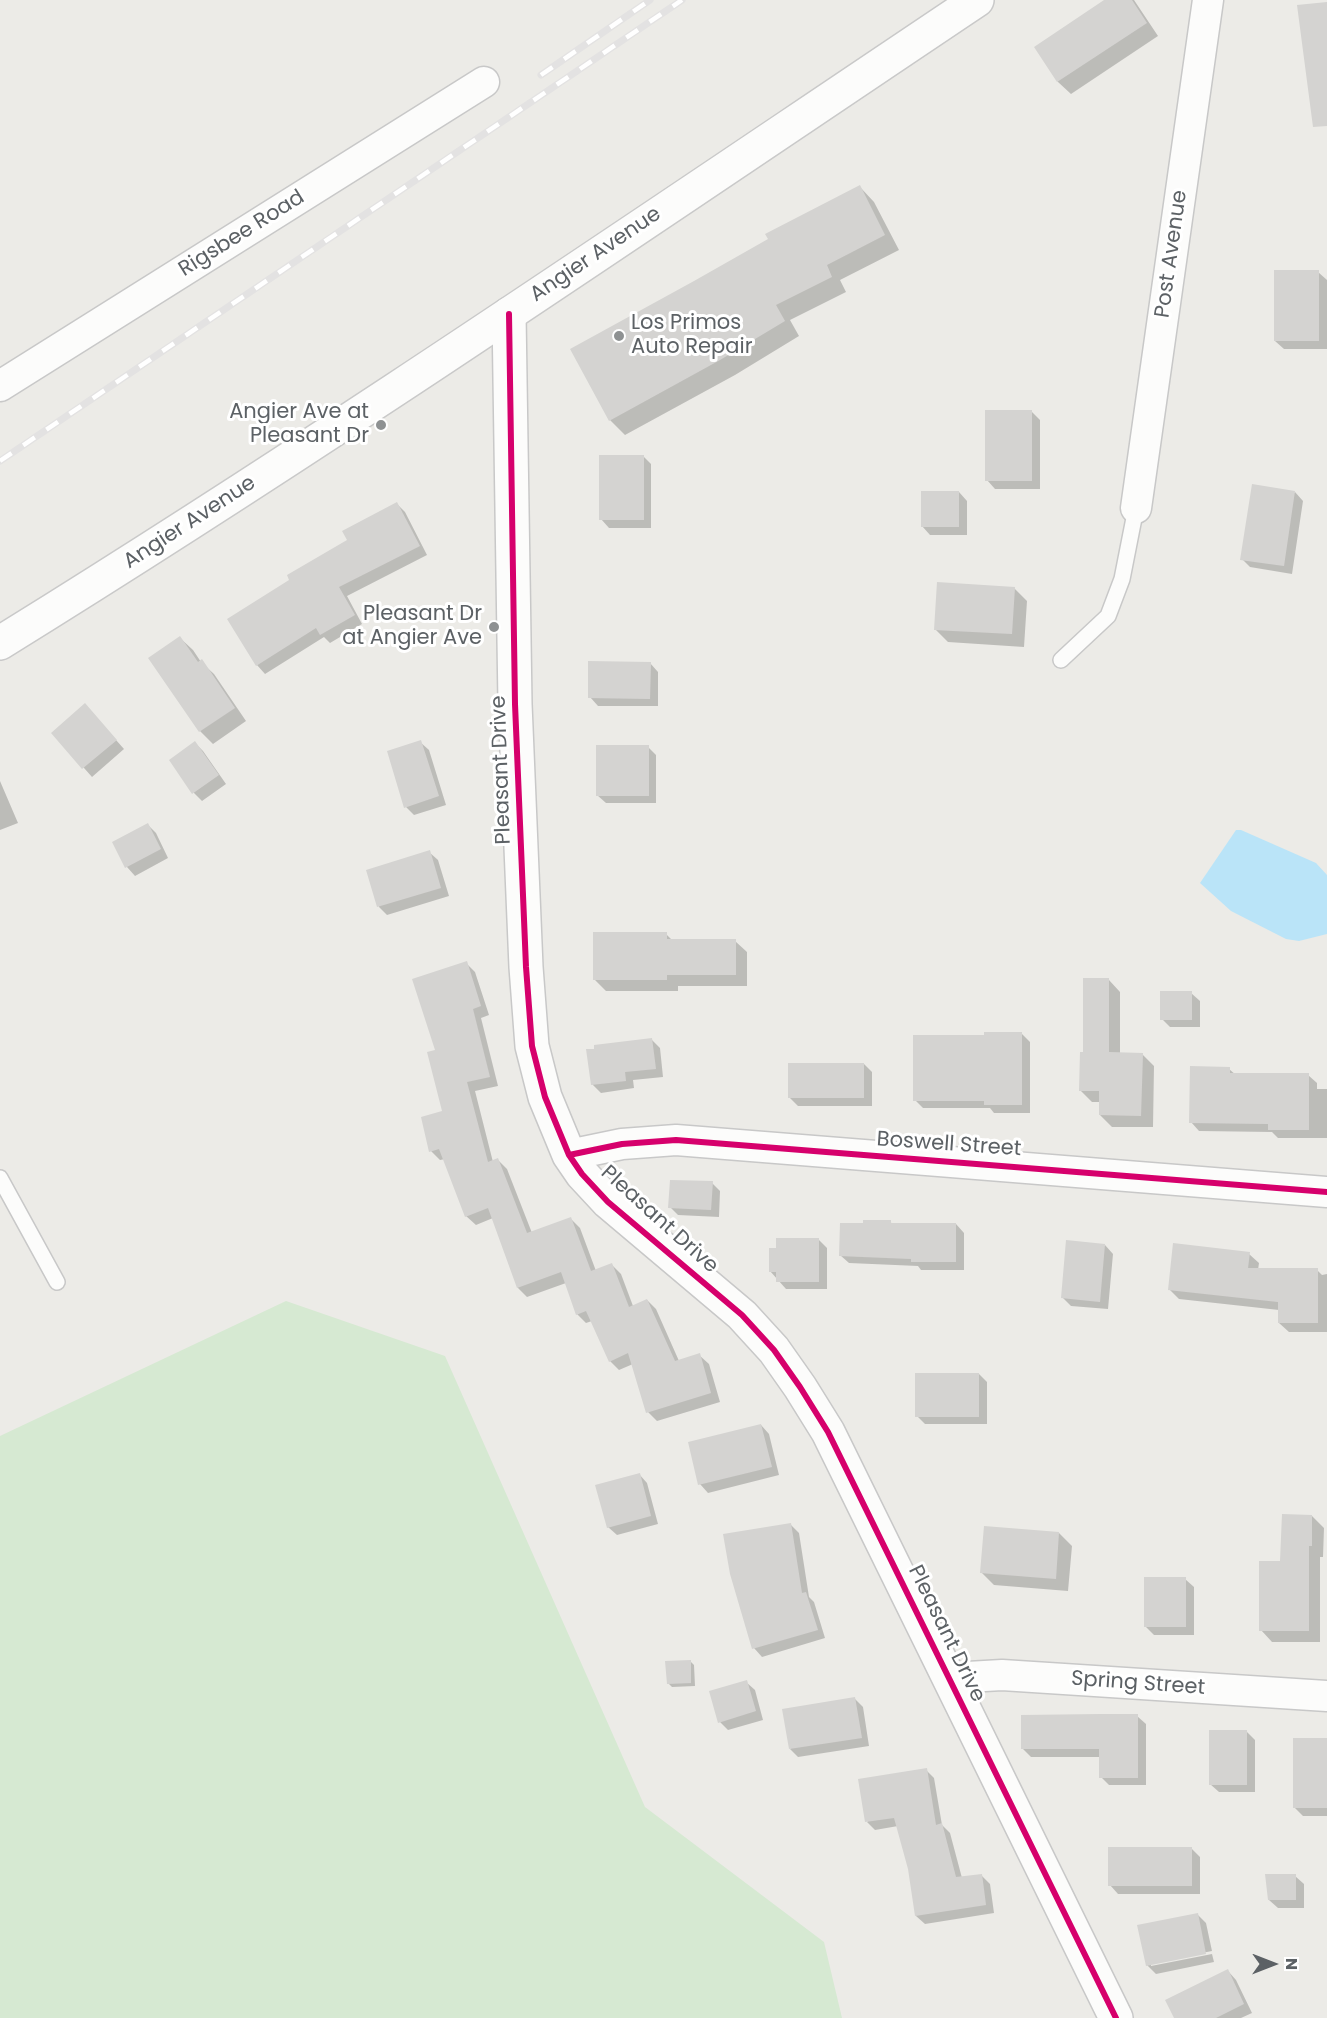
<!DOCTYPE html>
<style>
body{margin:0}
#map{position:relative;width:1327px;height:2018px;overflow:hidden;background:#ecebe7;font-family:Poppins,sans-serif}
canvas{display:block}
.north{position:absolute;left:1243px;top:1934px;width:60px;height:60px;-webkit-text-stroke:4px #fff;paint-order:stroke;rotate:90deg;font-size:16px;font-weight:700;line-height:24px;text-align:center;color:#5c6165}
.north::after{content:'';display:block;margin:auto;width:21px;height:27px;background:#5c6165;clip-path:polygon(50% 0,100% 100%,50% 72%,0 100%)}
</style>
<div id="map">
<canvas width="1327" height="2018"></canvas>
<div class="north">N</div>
</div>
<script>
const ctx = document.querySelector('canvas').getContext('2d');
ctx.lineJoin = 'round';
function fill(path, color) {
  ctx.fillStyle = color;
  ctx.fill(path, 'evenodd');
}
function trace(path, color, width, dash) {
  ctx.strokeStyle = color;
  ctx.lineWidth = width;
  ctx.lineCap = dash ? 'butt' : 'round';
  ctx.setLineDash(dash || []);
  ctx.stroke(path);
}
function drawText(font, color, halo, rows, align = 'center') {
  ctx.font = font + ' Poppins,sans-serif';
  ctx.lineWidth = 6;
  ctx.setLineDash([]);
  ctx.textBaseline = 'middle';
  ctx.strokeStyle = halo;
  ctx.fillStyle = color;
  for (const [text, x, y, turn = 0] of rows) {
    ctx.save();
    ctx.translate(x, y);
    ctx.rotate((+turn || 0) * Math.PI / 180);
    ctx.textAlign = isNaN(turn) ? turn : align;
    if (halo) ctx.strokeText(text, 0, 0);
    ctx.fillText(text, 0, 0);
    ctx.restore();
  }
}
const green = new Path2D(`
 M286 1301 445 1356 645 1807 824 1942 842 2018H0V1436Z`);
const water = new Path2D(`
 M1236 830H1241L1316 863 1327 875V934L1299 941 1286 939 1231 911 1200 883Z`);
const shadow = new Path2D(`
 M1107 0H1134L1158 36 1071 94 1058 82 1036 47Z
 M860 187 874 202 899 250 840 280 846 292 790 320 799 336 735 375 625 435 610 420Z
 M1318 272 1327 280V349H1284L1275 341Z
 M1032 412 1040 420V489H995L987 480Z
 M643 456 651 464V528H609L601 519Z
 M959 492 967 501V535H930L922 526Z
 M1295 492 1303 501 1292 574 1250 567 1242 559Z
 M397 504 405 512 427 555 347 596 362 624 330 643 324 637 265 674 257 665Z
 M1014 588 1027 601 1024 647 948 642 935 629Z
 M180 638 193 650 201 662 214 674 246 721 213 744 200 731 150 659Z
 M650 663 658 672V706H598L590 697Z
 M93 714 124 749 92 777 53 733Z
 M420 742 429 750 446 805 414 815 406 807Z
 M195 743 203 751 226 784 202 801 194 793Z
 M648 747 656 755V803H606L597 795Z
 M0 781 18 823 0 830Z
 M148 825 156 833 168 858 135 876 127 867 114 843Z
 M429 852 438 860 449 896 387 915 379 907 368 871Z
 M666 934 673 941H735L747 952V986H678V991H606L595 980Z
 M466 963 475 972 489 1015 481 1018 498 1086 475 1091 493 1162 498 1160 507 1169 532 1233 571 1219 580 1228 596 1271 612 1265 621 1274 633 1306 647 1300 656 1309 679 1361 699 1355 709 1364 720 1402 657 1421 648 1412 633 1364 619 1370 610 1361 592 1321 586 1323 577 1314 566 1283 527 1297 518 1288 493 1218 476 1225 466 1216 445 1159 440 1160 431 1151 444 1112 437 1051Z
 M1109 980 1120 992V1054H1142L1154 1066 1153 1127H1112L1100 1115V1102H1092L1080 1090Z
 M1191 993 1200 1001V1027H1170L1162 1019Z
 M1022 1034 1030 1042V1113H994L990 1108H923L915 1100 986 1037Z
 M651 1039 660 1048 663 1077 633 1080 634 1088 601 1093 592 1084Z
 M864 1064 872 1072V1106H798L789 1097Z
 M1229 1069 1236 1075H1308L1317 1083V1089H1327V1138H1278L1272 1132 1199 1131 1191 1122Z
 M712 1183 720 1191 719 1217 678 1215 670 1207Z
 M890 1222 893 1224H956L964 1233V1270H921L918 1266 849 1263 840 1255Z
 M819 1240 827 1248V1289H786L770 1271Z
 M1105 1245 1113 1254 1108 1309 1071 1306 1063 1298Z
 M1249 1254 1259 1263 1258 1270H1317L1322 1275 1327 1274V1332H1289L1279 1323V1310L1179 1299 1169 1289Z
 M979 1374 987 1382V1424H925L917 1416Z
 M761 1425 769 1434 779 1475 708 1493 700 1484Z
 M639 1474 647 1483 658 1524 617 1535 608 1527Z
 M1312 1516 1324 1528 1323 1557H1320V1642H1272L1261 1630 1282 1562Z
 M790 1524 799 1533 809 1597 814 1602 825 1638 762 1657 754 1648Z
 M1059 1533 1072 1546 1068 1591 994 1585 981 1572Z
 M1185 1579 1194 1587V1635H1154L1146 1627Z
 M690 1661 694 1665 695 1686 672 1687 668 1683Z
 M746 1682 755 1690 763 1720 728 1730 720 1722Z
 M855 1699 863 1707 869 1746 798 1757 790 1749Z
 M1137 1716 1146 1724V1785H1109L1101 1777V1757H1031L1023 1749Z
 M1247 1732 1255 1740V1792H1219L1210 1784Z
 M1327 1739V1816H1303L1294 1807Z
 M926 1770 934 1778 942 1825 950 1833 962 1878 981 1875 990 1884 994 1913 925 1924 916 1916 910 1868 898 1826 875 1830 867 1822Z
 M1191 1848 1200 1857V1894H1118L1110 1885Z
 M1295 1876 1304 1884V1908H1278L1269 1900Z
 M1197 1914 1206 1923 1212 1951 1151 1963V1966L1212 1954 1214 1962 1156 1974 1147 1965Z
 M1228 1971 1236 1980 1252 2013 1241 2018H1176Z`);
const building = new Path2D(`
 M1104 0H1132L1147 23 1057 82 1034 47Z
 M1327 2V126L1313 127 1297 5Z
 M860 185 885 235 827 265 832 277 776 305 785 321 720 360 609 421 570 349 694 281 768 239 765 234Z
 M1274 270H1319V341H1274Z
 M985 410H1032V481H985Z
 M599 455H644V520H599Z
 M1252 484 1295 491 1284 566 1240 560Z
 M921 491H959V527H921Z
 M397 502 420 546 339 587 355 615 320 635 316 628 256 666 227 619 289 580 287 575 347 540 342 531Z
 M937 582 1015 587 1012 634 934 630Z
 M180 636 198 662 202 659 235 708 199 732 148 658Z
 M588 661 651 662 650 699 588 698Z
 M85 703 117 740 82 769 51 733Z
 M421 740 439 796 404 808 387 751Z
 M195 741 219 775 192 794 169 760Z
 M596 745H649V796H596Z
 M148 823 161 849 125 868 112 842Z
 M430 850 441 888 377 907 366 870Z
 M593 932H667V939H736V975H667V980H593Z
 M467 961 481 1006 473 1009 490 1077 467 1082 488 1162 498 1158 527 1233 571 1217 591 1271 612 1263 629 1307 647 1299 675 1361 700 1353 711 1393 646 1413 628 1353 609 1362 586 1311 576 1315 561 1272 517 1288 488 1208 465 1217 439 1149 429 1152 421 1117 442 1111 427 1052 435 1050 412 979Z
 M1083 978H1109V1052L1143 1053 1141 1116 1099 1115V1091H1079L1080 1052H1083Z
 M1160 991H1192V1020H1160Z
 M984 1032H1022V1105H984V1101H913V1035H984Z
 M652 1038 656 1069 625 1072 626 1081 591 1085 586 1049H594V1045Z
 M788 1063H864V1098H788Z
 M1190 1066 1230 1067V1073H1309V1130H1268V1124L1189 1123Z
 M670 1180 713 1181 711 1210 668 1208Z
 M863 1220H891V1223H956V1262H911V1259L839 1256 840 1223H863Z
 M776 1238H819V1282H776V1272H769V1248H776Z
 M1066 1240 1105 1244 1100 1302 1061 1298Z
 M1173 1243 1250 1252 1248 1268H1318V1323H1278V1302L1168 1290Z
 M915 1373H979V1417H915Z
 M761 1424 772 1467 698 1485 688 1442Z
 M640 1473 651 1516 607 1528 595 1485Z
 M1282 1514 1312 1515V1546H1309V1631H1259V1561H1280Z
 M791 1523 802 1593 806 1592 818 1630 752 1649 730 1574 723 1534Z
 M984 1526 1059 1532 1056 1579 980 1573Z
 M1144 1577H1186V1627H1144Z
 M691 1660V1683L667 1684 665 1661Z
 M747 1680 756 1711 718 1723 709 1691Z
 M855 1697 862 1738 789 1749 782 1709Z
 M1100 1714H1138V1778H1099V1749H1021V1715Z
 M1209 1730H1247V1785H1209Z
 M1293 1738H1327V1808H1293Z
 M927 1768 936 1825 942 1823 956 1877 982 1874 986 1905 915 1916 908 1869 894 1818 865 1822 858 1779Z
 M1108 1847H1192V1886H1108Z
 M1265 1874H1296V1900H1268Z
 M1198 1913 1206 1954 1146 1966 1137 1925Z
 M1228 1969 1244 2004 1216 2018H1174L1165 2000Z`);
const service = new Path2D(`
 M1061 660 1108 616 1122 579 1136 508
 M0 1178 57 1282`);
const minor = new Path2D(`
 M0 386 484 82
 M1136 508 1208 0
 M569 1155 622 1144 676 1140 1327 1192
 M950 1678 1002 1675 1327 1696`);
const tertiary = new Path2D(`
 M509 314 515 704 526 967 532 1046 545 1097 569 1155 582 1174 608 1202 742 1315 774 1350 800 1387 828 1432 1116 2018`);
const secondary = new Path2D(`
 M0 643C331 438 653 217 977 0`);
const rail = new Path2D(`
 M541 75 650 0
 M0 461 682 0`);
const cycleway = new Path2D(`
 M509 314 515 704 526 967 532 1046 545 1097 569 1155 582 1174 608 1202 742 1315 774 1350 800 1387 828 1432 1116 2018
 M569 1155 622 1144 676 1140 1327 1192`);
const markers = [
 [619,336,6,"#8e9192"],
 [381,425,6,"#8e9192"],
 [494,627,6,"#8e9192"]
];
const streetNames = [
 ["Rigsbee Road",242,234,-32],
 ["Post Avenue",1172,254,-82],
 ["Angier Avenue",596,255,-34],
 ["Angier Avenue",190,523,-33],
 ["Pleasant Drive",502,770,-92],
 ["Boswell Street",949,1145,4],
 ["Pleasant Drive",659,1220,42],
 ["Pleasant Drive",946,1634,64],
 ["Spring Street",1138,1684,4]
];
const poiNames = [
 ["Los Primos",631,324,"left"],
 ["Auto Repair",631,348,"left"],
 ["Angier Ave at",369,413],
 ["Pleasant Dr",369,437],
 ["Pleasant Dr",482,615],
 ["at Angier Ave",482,639]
];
fill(green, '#d6e9d2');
fill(water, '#bae4f8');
fill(shadow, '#0003');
fill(building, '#d4d3d1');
trace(service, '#c8c8c8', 18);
trace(minor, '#c8c8c8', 33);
trace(tertiary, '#c8c8c8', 36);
trace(secondary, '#c9c9c9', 36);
trace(service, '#fcfcfb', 15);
trace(minor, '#fcfcfb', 30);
trace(tertiary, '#fcfcfb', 33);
trace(secondary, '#fcfcfb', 33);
trace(rail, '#e3e2e2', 7);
trace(rail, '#fff', 4.5, [14]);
trace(cycleway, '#d6006c', 6);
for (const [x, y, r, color] of markers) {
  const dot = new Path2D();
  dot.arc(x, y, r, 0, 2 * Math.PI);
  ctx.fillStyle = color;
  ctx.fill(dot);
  trace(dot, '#fff', 2);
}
drawText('21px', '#5c6165', '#fff', streetNames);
drawText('21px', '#5c6165', '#fff', poiNames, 'right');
</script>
